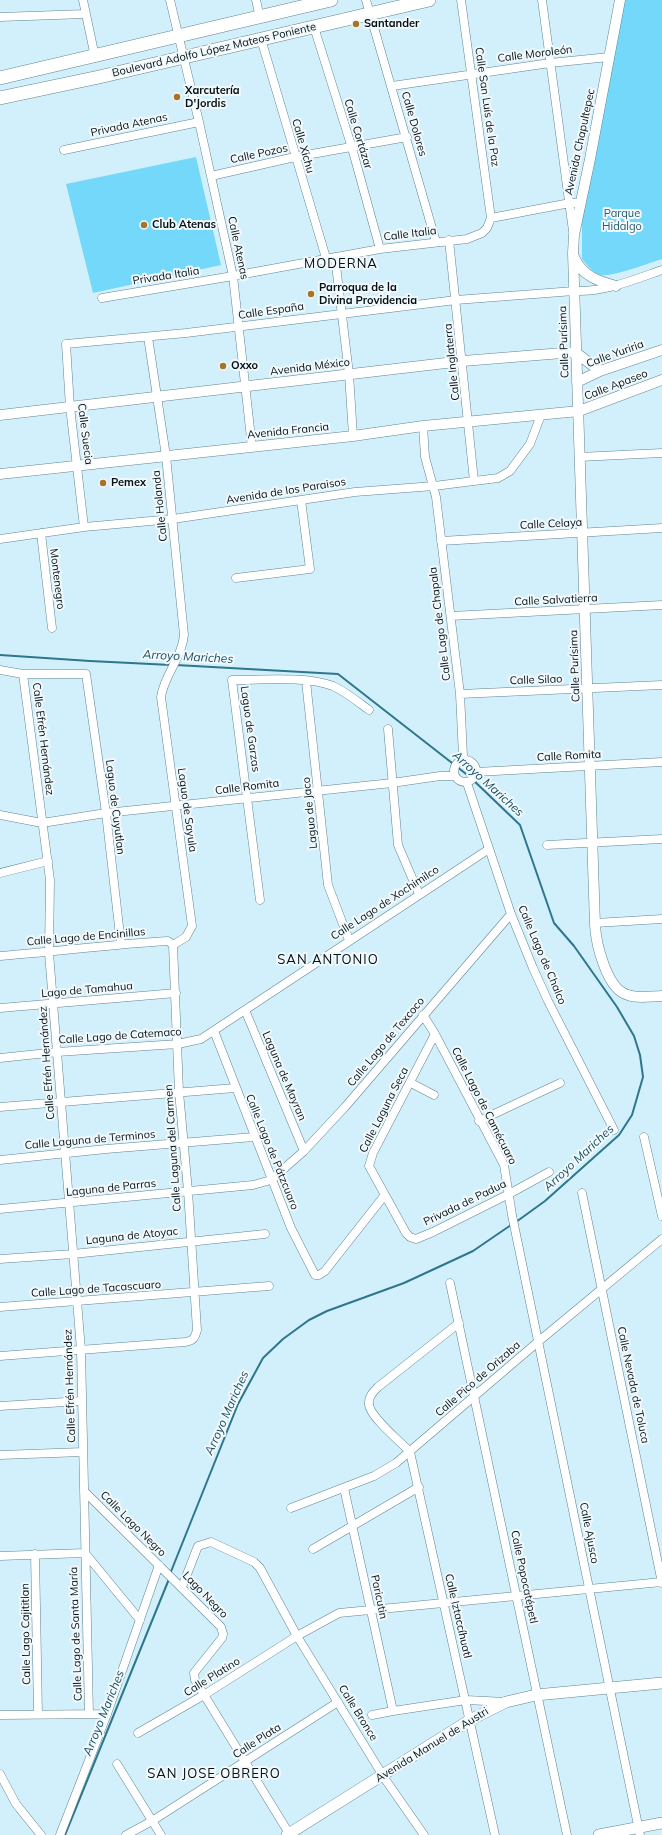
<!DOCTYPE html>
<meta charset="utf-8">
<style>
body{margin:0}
canvas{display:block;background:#d2f0fb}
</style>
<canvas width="662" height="1835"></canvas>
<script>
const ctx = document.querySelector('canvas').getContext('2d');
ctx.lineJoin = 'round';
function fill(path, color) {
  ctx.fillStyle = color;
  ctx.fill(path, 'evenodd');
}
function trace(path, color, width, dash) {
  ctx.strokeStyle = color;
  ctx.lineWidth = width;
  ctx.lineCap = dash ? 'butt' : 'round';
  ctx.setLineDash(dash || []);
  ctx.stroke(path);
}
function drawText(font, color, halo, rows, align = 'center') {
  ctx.font = font + ' Mulish,sans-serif';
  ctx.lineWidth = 4;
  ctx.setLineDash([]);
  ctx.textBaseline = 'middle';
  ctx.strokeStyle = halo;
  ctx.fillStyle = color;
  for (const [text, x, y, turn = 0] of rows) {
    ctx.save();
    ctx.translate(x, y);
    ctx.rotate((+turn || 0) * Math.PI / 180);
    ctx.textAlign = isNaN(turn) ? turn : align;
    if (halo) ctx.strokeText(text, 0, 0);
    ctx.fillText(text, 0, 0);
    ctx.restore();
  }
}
const green = new Path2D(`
 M624 0H662V259C649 263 613 277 601 275 593 273 587 265 582 259V212Z
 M196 157 221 265 93 293 66 184Z`);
const stream = new Path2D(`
 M0 655 90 661 171 665
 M176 665 338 674 470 777 520 825 554 923 574 946 617 1007 634 1036 640 1055 643 1077 632 1115 619 1135 545 1201 516 1222
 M170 1574 238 1404 263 1358 283 1339 309 1320 327 1311 404 1283 458 1258 473 1251 511 1225
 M65 1835 169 1579`);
const minor = new Path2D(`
 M83 0 95 57
 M170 0 199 122 233 276 252 447
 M256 0 260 18
 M366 0 436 242
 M542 0 573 231
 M0 17 85 14
 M314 27 352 148 380 249
 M261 39 326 258
 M392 86 550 63 609 57
 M64 150 199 122
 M211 176 295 157 407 137
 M491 218 570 203H580
 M449 240 474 481
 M335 257 349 374 353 436
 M102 298 233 276 380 249 467 239 482 233 487 228 491 218 461 0
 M148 337 166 456 184 635C182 658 164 675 161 697L192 926 186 937 173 945
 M423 426 425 457 436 497 460 694 463 756 465 759
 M579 457 662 453
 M84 527 70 407 66 344 186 333 456 300 574 291C605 292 633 280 662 270
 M41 533 52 628
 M0 539 84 527 173 519 355 492 434 486 498 478 510 471 530 444 541 415
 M441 541 662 528
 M236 578 310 569 301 500
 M451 616 662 605
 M0 670 23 674H86L106 813 121 944
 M23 674 50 880 49 953 81 1350 89 1714
 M306 681 328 885 349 940
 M460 694 662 685
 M388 729 398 845 419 894
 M454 771a11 11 0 1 1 22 0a11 11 0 1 1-22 0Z
 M476 772 662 762
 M467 783 511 914 533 968 548 1001 614 1130
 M0 815 42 823 106 813 392 783 440 776H455
 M547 845 662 839
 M0 873 48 861
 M260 900 232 680C262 680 306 676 333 686 346 692 357 701 369 710
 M595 923 662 919
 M0 956C56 952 112 944 168 941L173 945
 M0 1008 176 993
 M245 1010 304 1151
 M423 1015 435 1034 504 1165 512 1215 640 1835
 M214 1031 291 1228 315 1275H319L325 1271 384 1196
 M435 1034 373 1153 369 1166 406 1233 410 1237 416 1239 433 1232 509 1194 549 1172
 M0 1058 57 1052 178 1044 201 1039 489 849
 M411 1083 434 1095
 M0 1107 235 1088
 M479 1121 560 1083
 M644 1137 662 1216
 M0 1160 106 1149 254 1137
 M582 1193 662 1583
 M0 1209 253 1185 271 1180 304 1151 345 1107 511 914
 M0 1259 73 1254 265 1234
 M450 1283 567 1835
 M0 1307 269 1286
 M459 1323 378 1387C373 1392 368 1397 369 1405 371 1418 401 1442 410 1452L495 1835
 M0 1356 185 1342C193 1341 195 1338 197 1330L188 1191 179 1092 173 945
 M0 1406 82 1401
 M0 1455 83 1452
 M344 1488 393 1711
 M84 1491 221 1627 223 1634 222 1638 194 1673 195 1680 290 1835
 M291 1508 374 1476 396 1463 539 1341 662 1239
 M313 1549 419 1487
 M85 1553 140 1620
 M35 1554 38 1714
 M0 1556 85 1553
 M182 1587 198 1546 211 1542 254 1562 260 1568 297 1636 385 1779 424 1835
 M0 1715 107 1714
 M372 1715 393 1711 466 1700 506 1702
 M138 1733 204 1695 297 1636 339 1613 662 1582
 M117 1764 161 1835
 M0 1774 16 1804 41 1835
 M60 1835 107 1714 159 1565
 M126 1835 152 1821 338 1702`);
const tertiary = new Path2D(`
 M620 0 590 159 574 235 573 253 595 925C596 944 607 990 628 995 639 999 651 996 662 996
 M574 257C582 276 598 281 616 286
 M577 382 600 371 662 350
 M0 415 463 361 575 352 600 371
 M0 474 353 436 423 426 579 411 662 380`);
const secondary = new Path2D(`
 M287 1835 470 1720 506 1702 536 1695 662 1683
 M599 1835 662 1823`);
const primary = new Path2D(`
 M0 78 331 0
 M0 98 99 77 429 0`);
const markers = [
 [356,24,4,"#a6732b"],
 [177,97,4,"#a6732b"],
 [144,225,4,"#a6732b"],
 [311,294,4,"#a6732b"],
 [223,366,4,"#a6732b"],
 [103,483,4,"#a6732b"]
];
const poiNames = [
 ["Santander",364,24],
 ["Xarcutería",185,91],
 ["D'Jordis",185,104],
 ["Club Atenas",152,225],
 ["Parroqua de la",319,288],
 ["Divina Providencia",319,301],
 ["Oxxo",231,366],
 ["Pemex",111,483]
];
const streetNames = [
 ["Boulevard Adolfo López Mateos Poniente",214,50,-13],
 ["Calle Moroleón",535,54,-7],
 ["Calle San Luís de la Paz",487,107,82],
 ["Calle Dolores",414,124,74],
 ["Privada Atenas",129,125,-12],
 ["Calle Cortázar",358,134,73],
 ["Avenida Chapultepec",580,142,-78],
 ["Calle Xichu",303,146,74],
 ["Calle Pozos",259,154,-12],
 ["Calle Italia",410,234,-7],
 ["Calle Atenas",238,248,78],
 ["Privada Italia",166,276,-9],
 ["Calle España",271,311,-8],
 ["Calle Purísima",564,342,-92],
 ["Calle Yuriria",615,354,-20],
 ["Calle Inglaterra",452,362,-96],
 ["Avenida México",310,367,-7],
 ["Calle Apaseo",616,385,-21],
 ["Avenida Francia",288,431,-6],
 ["Calle Suecia",85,434,83],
 ["Avenida de los Paraisos",286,491,-9],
 ["Calle Holanda",160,506,-96],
 ["Calle Celaya",551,524,-3],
 ["Montenegro",57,579,83],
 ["Calle Salvatierra",556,600,-3],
 ["Calle Lago de Chapala",440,624,-97],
 ["Calle Purísima",575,666,-92],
 ["Calle Silao",536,680,-2],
 ["Laguo de Garzas",250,729,82],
 ["Calle Efrén Hernández",43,739,83],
 ["Calle Romita",569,756,-3],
 ["Calle Romita",247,787,-7],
 ["Laguo de Cuyutlan",115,807,83],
 ["Laguo de Sayula",187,810,82],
 ["Laguo de Jaco",310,813,-96],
 ["Calle Lago de Xochimilco",385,903,-33],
 ["Calle Lago de Encinillas",86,937,-5],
 ["Calle Lago de Chalco",542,955,67],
 ["Lago de Tamahua",87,990,-5],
 ["Calle Lago de Catemaco",120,1036,-4],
 ["Calle Lago de Texcoco",386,1042,-50],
 ["Calle Efrén Hernández",47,1063,-94],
 ["Laguna de Mayran",284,1076,67],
 ["Calle Lago de Camécuaro",484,1106,63],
 ["Calle Laguna Seca",384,1110,-63],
 ["Calle Laguna de Terminos",90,1140,-5],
 ["Calle Laguna del Carmen",173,1148,-94],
 ["Calle Lago de Pátzcuaro",272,1152,68],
 ["Laguna de Parras",111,1188,-6],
 ["Privada de Padua",465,1203,-26],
 ["Laguna de Atoyac",132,1236,-6],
 ["Calle Lago de Tacascuaro",96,1289,-4],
 ["Calle Pico de Orizaba",478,1379,-41],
 ["Calle Nevada de Toluca",633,1385,78],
 ["Calle Efrén Hernández",70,1386,-92],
 ["Calle Lago Negro",133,1524,45],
 ["Calle Ajusco",589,1533,79],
 ["Calle Popocatépetl",524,1577,78],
 ["Lago Negro",205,1595,46],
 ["Paricutin",379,1597,78],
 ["Calle Iztaccíhuatl",458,1616,77],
 ["Calle Lago Cajititlan",26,1634,-91],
 ["Calle Lago de Santa María",76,1634,-92],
 ["Calle Platino",212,1677,-32],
 ["Calle Bronce",358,1713,58],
 ["Calle Plata",257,1741,-33],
 ["Avenida Manuel de Austri",432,1745,-32]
];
const parkNames = [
 ["Parque",622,214],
 ["Hidalgo",622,227]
];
const waterNames = [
 ["Arroyo Mariches",188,657,3],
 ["Arroyo Mariches",488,784,42],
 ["Arroyo Mariches",579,1158,-43],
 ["Arroyo Mariches",227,1413,-66],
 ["Arroyo Mariches",104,1713,-68]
];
const quarterNames = [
 ["MODERNA",341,264],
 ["SAN ANTONIO",328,960],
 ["SAN JOSE OBRERO",214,1774]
];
fill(green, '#73d8f9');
trace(stream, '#2e768c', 2);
trace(minor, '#618490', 9);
trace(tertiary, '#618490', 11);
trace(secondary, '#618490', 12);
trace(primary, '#618490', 14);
trace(minor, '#fff', 8);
trace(tertiary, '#fff', 10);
trace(secondary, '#fff', 11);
trace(primary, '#fff', 13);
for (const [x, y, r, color] of markers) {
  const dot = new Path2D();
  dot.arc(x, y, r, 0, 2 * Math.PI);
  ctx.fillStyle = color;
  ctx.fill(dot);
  trace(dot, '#f2f9fc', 1.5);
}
drawText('bold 11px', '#041115', '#f2f9fc', poiNames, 'left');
drawText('11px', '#041115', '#f2f9fc', streetNames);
drawText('11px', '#265a6b', '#f2f9fc', parkNames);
drawText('italic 12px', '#184e5e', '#f2f9fc', waterNames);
ctx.letterSpacing = '1px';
drawText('13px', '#041115', '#f2f9fc', quarterNames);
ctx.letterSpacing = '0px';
</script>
